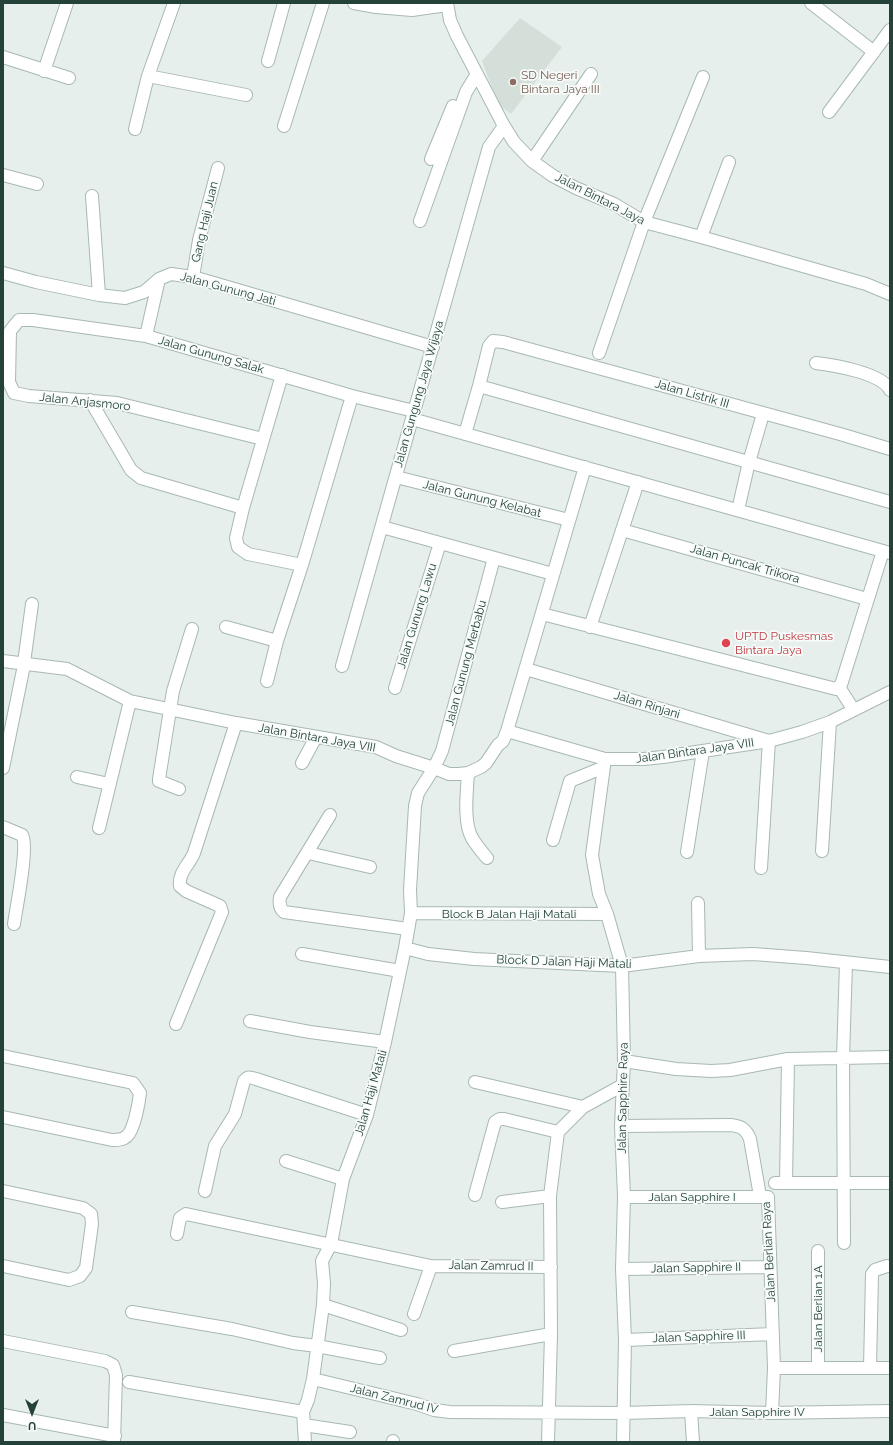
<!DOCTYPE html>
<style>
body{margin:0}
#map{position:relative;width:893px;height:1445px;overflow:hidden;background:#e6efeb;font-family:Raleway,sans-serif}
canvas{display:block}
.frame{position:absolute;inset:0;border:4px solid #24423a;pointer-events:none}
.north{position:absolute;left:12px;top:1393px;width:40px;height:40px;-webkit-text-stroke:3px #f7fbf9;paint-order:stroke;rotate:180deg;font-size:11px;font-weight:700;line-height:16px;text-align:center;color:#24423a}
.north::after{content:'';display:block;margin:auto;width:14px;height:18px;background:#24423a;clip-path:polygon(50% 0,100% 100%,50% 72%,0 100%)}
</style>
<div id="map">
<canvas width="893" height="1445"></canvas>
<div class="frame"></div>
<div class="north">U</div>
</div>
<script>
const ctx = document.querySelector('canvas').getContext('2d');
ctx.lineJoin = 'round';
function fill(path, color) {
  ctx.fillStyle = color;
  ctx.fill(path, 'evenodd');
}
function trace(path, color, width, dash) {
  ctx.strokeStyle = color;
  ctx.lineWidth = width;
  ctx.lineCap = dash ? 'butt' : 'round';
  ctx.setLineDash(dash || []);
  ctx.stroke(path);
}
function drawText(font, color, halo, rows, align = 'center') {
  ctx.font = font + ' Raleway,sans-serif';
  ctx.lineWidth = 3.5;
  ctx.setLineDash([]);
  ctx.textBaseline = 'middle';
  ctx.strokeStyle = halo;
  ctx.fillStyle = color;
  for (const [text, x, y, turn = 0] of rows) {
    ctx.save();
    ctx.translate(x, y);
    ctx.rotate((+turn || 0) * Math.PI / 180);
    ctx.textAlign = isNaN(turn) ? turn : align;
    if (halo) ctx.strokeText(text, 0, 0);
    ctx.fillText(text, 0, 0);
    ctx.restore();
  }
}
const built = new Path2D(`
 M520 18 562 47 511 114 498 104 482 61Z`);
const minor = new Path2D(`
 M354 3 376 7 412 10 447 5
 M447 3 450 20 457 36 504 126 514 142 532 161 553 176 576 188 614 204 644 222 701 237 866 284 890 294
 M811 3 874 52
 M3 57 69 78
 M268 61 284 3
 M44 71 67 3
 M148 76 246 95
 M829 112 890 30
 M284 126 323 3
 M135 129 148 76 174 3
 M431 159 453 106
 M532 161 591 74
 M3 175 37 184
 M92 196 99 295
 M420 221 466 92 477 74
 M701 237 729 162
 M3 273 36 282 99 295 125 298 144 292 159 279 171 274 193 277 433 347
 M193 277 199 240 218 168
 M146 336 159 279
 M599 353 644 222 703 77
 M816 363C833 365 882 373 890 390
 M282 375 243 508 236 538 238 547 248 554 302 565
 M479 386 890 502
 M90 400 131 470 141 478 243 508
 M412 419 890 553
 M465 434 479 386 489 346 493 341 503 342 840 434 890 449
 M263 439 117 403 29 396 14 393 9 382 10 331 19 320H33L146 336 352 396 414 411
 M396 477 569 520
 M738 510 749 462 763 414
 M382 527 553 574
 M622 530 867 599
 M542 614 836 689 841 685 883 551
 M226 627 277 641
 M590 627 638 482
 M3 661 67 669 130 701 236 723 376 747 396 756 434 768 449 774H459L468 773 481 767 486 763 498 745 503 741 507 731 585 467
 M342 666 489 147 504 126
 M526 669 769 741 761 868
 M267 681 277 641 302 565 352 396
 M839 687 853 709
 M395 688 440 543
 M507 731 605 759H644L663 757 769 741 802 732 830 722 890 692
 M605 759 592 855 599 894 607 914 622 966 624 1061 621 1126 624 1197 622 1269 625 1340 623 1442
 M302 763 316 737
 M3 768 23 670 32 604
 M468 773C467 791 463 822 472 838 476 845 482 852 487 858
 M77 777 109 784
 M179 789 159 781V779L173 691 192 629
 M330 815 280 897C279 903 279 908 284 912L408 929
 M3 827 22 835C29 846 16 909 14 924
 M99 828 130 701
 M553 840 570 781 602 768
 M822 851 830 722
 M687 852 703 751
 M308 853 370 867
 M698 903 699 956
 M411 913 607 914
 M405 948 428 954 474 959 622 966 699 956 753 954 806 958 890 967
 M302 954 400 971
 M250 1021 310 1032 385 1042
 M176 1024 222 912 220 906 186 891 180 886C178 873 189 865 194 853L236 723
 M3 1056 133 1083 140 1093C139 1103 134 1130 127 1136 123 1140 118 1140 112 1140L3 1117
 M624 1061 676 1069 711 1071 730 1070 788 1059 890 1057
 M475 1082 583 1107
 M621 1126 731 1125C741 1126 746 1129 750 1139L760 1196
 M286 1161 343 1179
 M775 1183H890
 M786 1183 788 1059
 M3 1191 83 1208 91 1214 92 1224 86 1268 80 1276 69 1280 3 1266
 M205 1191 215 1146 235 1114 244 1081C248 1076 250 1077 256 1079L367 1115
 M475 1195 495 1122 500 1119H504L558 1132
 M624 1197H768L774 1368 772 1413
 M502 1202 550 1196
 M177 1234 180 1218 186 1214 431 1266 414 1314
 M844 1243 843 1058 846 963
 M431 1266 551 1267
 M622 1269 770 1267
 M323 1305 401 1330
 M132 1312 232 1329 293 1343 317 1346 380 1358
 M625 1340 773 1334
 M3 1341 105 1361 113 1365 116 1375 114 1442
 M454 1351 551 1334
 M774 1368H890
 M818 1368V1251
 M870 1368 872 1274 875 1270 887 1266
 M313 1379 417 1404 434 1410 450 1412 624 1413 691 1411 772 1413 890 1411
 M129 1382 303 1412
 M691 1411 693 1442
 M3 1415 115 1436
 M304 1425 350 1432
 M305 1442 303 1412 308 1400 313 1379 323 1305 324 1283 322 1261 331 1244 343 1179 367 1115 385 1042 405 948 411 913 410 890 415 806 418 793 434 768 442 751 494 558
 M393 1442V1441
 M548 1442 551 1334 550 1196 558 1132 583 1107 623 1085`);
const markers = [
 [513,82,4,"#8d6e63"],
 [726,643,5,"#e0444e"]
];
const educationNames = [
 ["SD Negeri",521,75],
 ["Bintara Jaya III",521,89]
];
const streetNames = [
 ["Jalan Bintara Jaya",600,199,27],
 ["Gang Haji Juan",205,222,-77],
 ["Jalan Gunung Jati",228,289,15],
 ["Jalan Gunung Salak",211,355,16],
 ["Jalan Gungung Jaya Wijaya",419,394,-74],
 ["Jalan Listrik III",692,394,16],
 ["Jalan Anjasmoro",85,402,6],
 ["Jalan Gunung Kelabat",482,499,14],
 ["Jalan Puncak Trikora",745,564,16],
 ["Jalan Gunung Lawu",417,616,-73],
 ["Jalan Gunung Merbabu",466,663,-75],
 ["Jalan Rinjani",647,705,17],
 ["Jalan Bintara Jaya VIII",317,738,10],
 ["Jalan Bintara Jaya VIII",695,751,-8],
 ["Block B Jalan Haji Matali",509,914],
 ["Block D Jalan Haji Matali",564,962,2],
 ["Jalan Haji Matali",371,1093,-74],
 ["Jalan Sapphire Raya",623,1098,-89],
 ["Jalan Sapphire I",692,1197],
 ["Jalan Berlian Raya",769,1252,-93],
 ["Jalan Zamrud II",491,1266,1],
 ["Jalan Sapphire II",696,1268,-1],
 ["Jalan Berlian 1A",818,1309,-90],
 ["Jalan Sapphire III",699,1337,-2],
 ["Jalan Zamrud IV",394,1399,14],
 ["Jalan Sapphire IV",757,1412]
];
const healthNames = [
 ["UPTD Puskesmas",735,636],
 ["Bintara Jaya",735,650]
];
fill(built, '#d4dfda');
trace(minor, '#a8b8b2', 14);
trace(minor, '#fff', 12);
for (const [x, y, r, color] of markers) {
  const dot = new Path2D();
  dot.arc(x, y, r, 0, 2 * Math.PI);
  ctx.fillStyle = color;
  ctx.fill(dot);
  trace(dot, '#f7fbf9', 1.5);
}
drawText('12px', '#785e54', '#f7fbf9', educationNames, 'left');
drawText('12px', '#24423a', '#f7fbf9', streetNames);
drawText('12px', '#be3a42', '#f7fbf9', healthNames, 'left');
</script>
